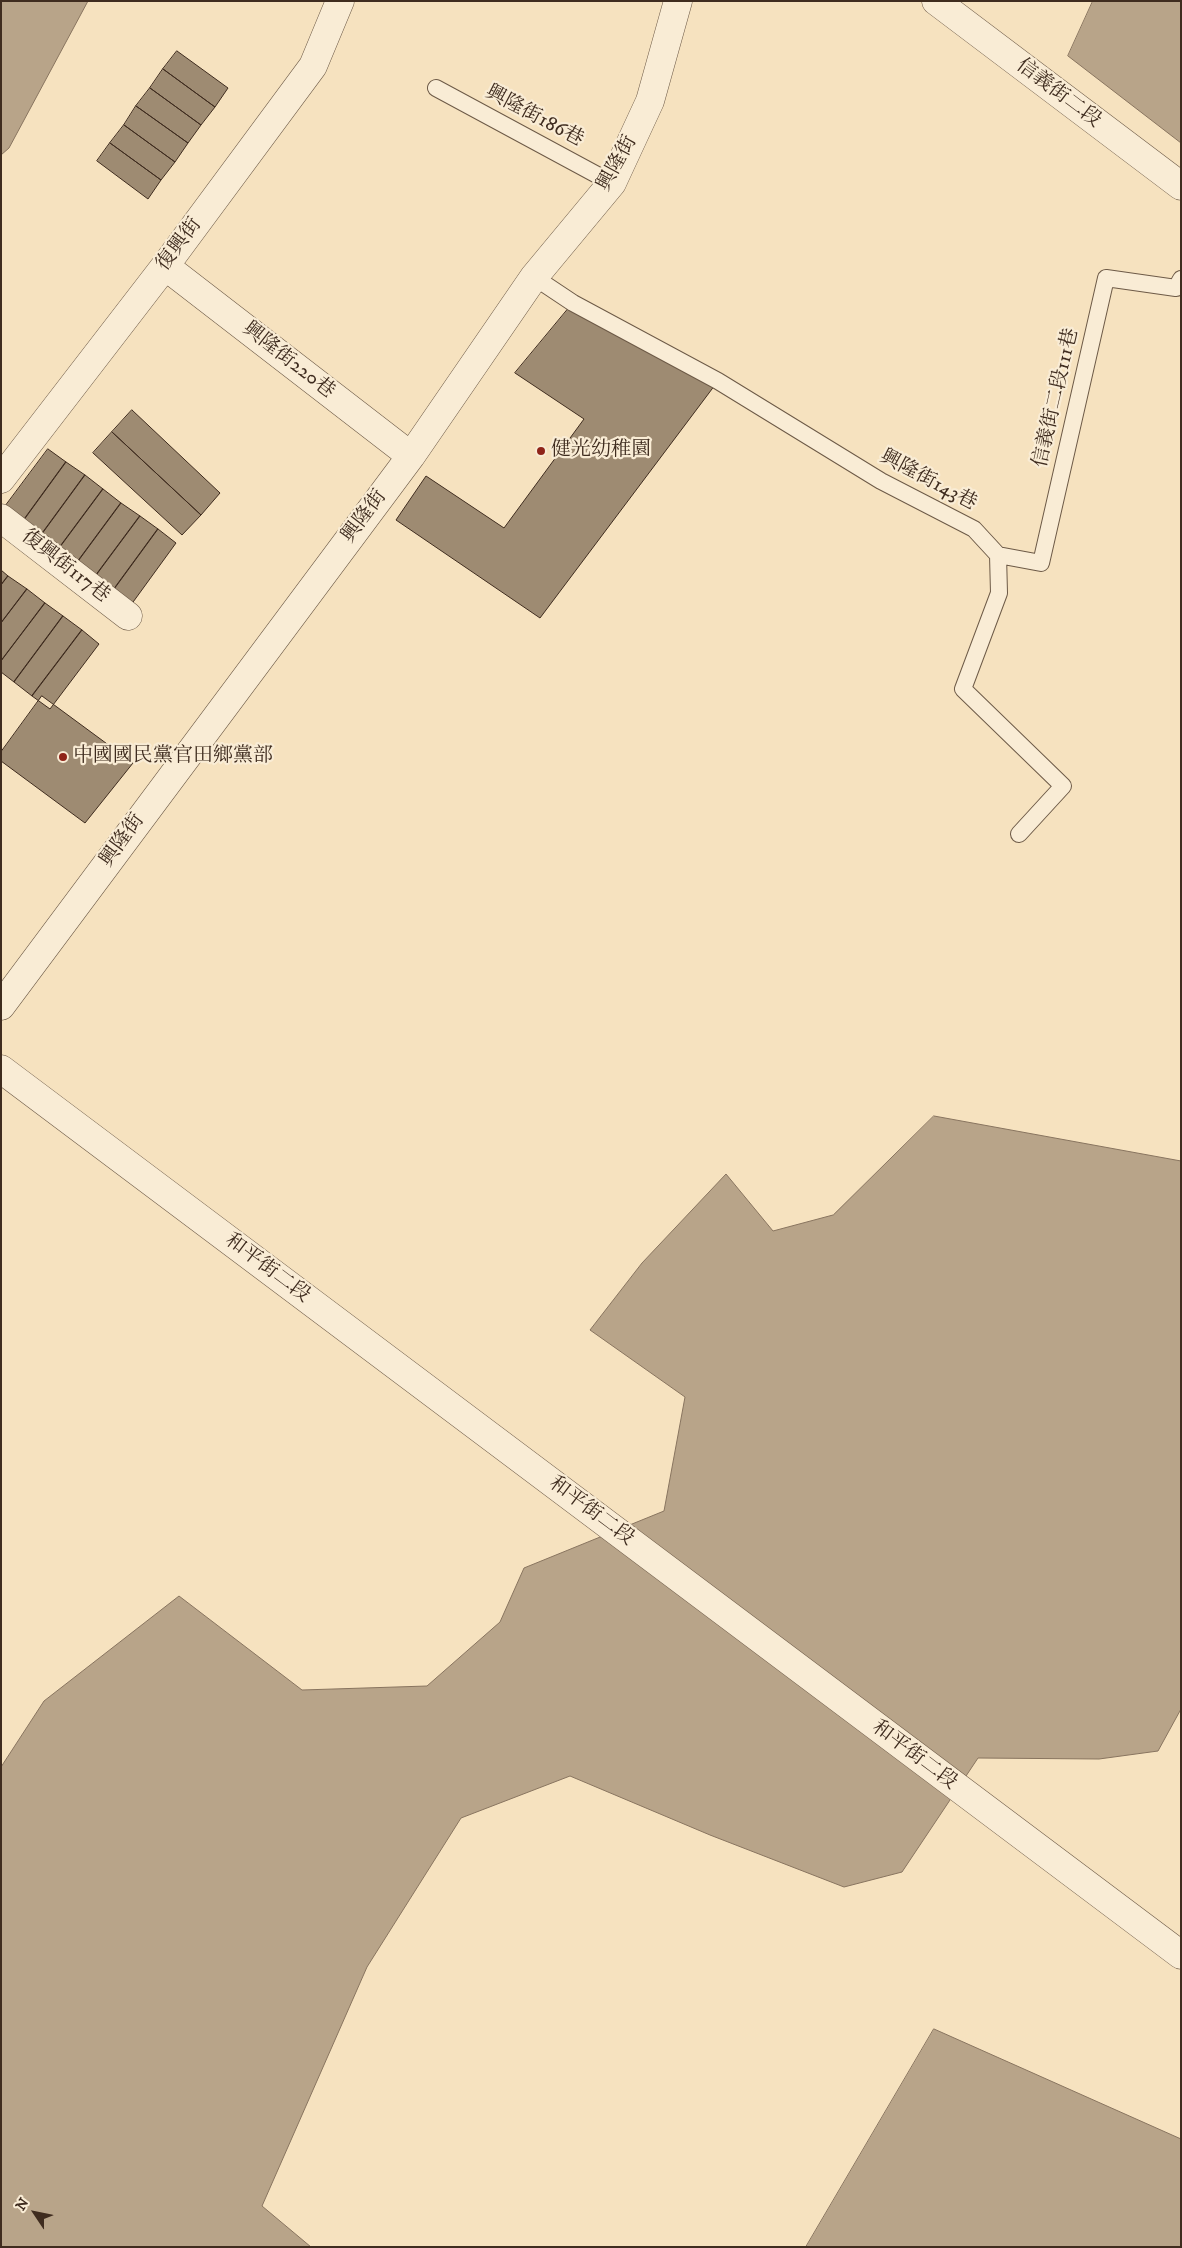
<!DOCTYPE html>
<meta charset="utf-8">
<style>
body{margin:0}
#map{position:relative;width:1182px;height:2248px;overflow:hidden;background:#f6e2bf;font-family:"IM FELL DW Pica",serif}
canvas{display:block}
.frame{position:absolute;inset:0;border:2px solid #3f2c1f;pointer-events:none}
.north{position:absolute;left:10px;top:2188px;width:50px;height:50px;-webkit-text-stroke:4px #f9ecd5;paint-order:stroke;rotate:304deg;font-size:14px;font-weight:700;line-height:20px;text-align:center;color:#3f2c1f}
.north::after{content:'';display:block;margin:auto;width:18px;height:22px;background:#3f2c1f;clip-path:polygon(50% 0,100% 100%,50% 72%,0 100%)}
</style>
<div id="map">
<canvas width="1182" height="2248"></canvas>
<div class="frame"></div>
<div class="north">N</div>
</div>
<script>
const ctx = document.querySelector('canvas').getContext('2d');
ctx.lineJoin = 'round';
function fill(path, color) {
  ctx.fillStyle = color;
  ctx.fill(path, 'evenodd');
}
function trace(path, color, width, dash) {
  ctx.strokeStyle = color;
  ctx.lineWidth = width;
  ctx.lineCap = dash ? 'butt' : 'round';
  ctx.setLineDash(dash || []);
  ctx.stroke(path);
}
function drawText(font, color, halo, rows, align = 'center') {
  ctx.font = font + ' "IM FELL DW Pica","Noto Serif TC",serif';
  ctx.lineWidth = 4.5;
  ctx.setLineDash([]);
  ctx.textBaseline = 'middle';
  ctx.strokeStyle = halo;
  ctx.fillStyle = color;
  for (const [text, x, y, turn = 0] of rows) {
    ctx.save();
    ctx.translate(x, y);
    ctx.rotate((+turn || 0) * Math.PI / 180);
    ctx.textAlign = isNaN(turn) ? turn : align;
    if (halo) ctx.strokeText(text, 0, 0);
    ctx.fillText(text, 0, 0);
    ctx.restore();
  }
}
const water = new Path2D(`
 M1 1H88L9 148 1 155Z
 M1093 1H1181V143L1068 56Z
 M934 1116 1181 1161V1709L1158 1751 1099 1759 978 1758 902 1872 844 1887 710 1835 570 1776 461 1818 367 1967 262 2206 311 2247H1V1767L44 1701 179 1596 302 1690 427 1686 500 1622 524 1568 664 1511 685 1397 590 1330 642 1263 726 1174 773 1231 833 1215Z
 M934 2029 1181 2139V2247H806Z`);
const building = new Path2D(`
 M177 51 228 88 215 107 163 69Z
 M163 69 215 107 201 125 150 88Z
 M150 88 201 125 188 143 136 106Z
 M136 106 188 143 175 162 124 125Z
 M124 125 175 162 161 180 110 143Z
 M110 143 161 180 148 199 97 161Z
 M573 303 718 381 540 618 396 520 426 476 504 528 584 419 515 373Z
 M132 410 220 493 201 515 112 432Z
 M112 432 201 515 182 535 93 453Z
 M48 449 66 462 18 528 1 512Z
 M66 462 85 475 36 542 18 528Z
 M85 475 103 489 54 555 36 542Z
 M103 489 121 503 73 568 54 555Z
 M121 503 140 516 91 582 73 568Z
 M140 516 158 529 109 596 91 582Z
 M158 529 176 543 128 609 109 596Z
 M1 570 8 576 1 585Z
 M8 576 27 589 1 623V585Z
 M27 589 45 603 1 661V623Z
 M45 603 63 616 14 682 1 672V661Z
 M63 616 82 630 32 696 14 682Z
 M82 630 99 644 50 709 32 696Z
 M42 696 133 763 85 823 1 761V752Z`);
const service = new Path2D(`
 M436 88 612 183
 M534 277 573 303 718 381 881 481 974 529 998 555 999 593 963 689 1063 786 1019 834
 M998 555 1041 563 1106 278 1176 288 1181 279`);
const minor = new Path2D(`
 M936 1 1181 186
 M165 266 411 456
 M1 479 165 266 313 66 340 1
 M1 518 128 616
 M1 1006 411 456 534 277 612 183 650 101 678 1
 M1 1069 1181 1955`);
const markers = [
 [541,451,5,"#8f2418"],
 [63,757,5,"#8f2418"]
];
const streetNames = [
 ["信義街二段",1058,94,37],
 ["興隆街186巷",534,117,28],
 ["興隆街",618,164,-61],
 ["復興街",180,245,-53],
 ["興隆街220巷",288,361,38],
 ["信義街二段111巷",1057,398,-77],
 ["興隆街143巷",928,481,28],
 ["興隆街",365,517,-53],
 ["復興街117巷",65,567,38],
 ["興隆街",123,841,-54],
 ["和平街二段",267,1269,37],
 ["和平街二段",591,1512,37],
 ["和平街二段",914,1756,37]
];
const poiNames = [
 ["健光幼稚園",551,451],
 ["中國國民黨官田鄉黨部",73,757]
];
fill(water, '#b8a489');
trace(water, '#88745f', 1);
fill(building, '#9e8b72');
trace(building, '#3f2c1f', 1);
trace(service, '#6d5a47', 18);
trace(minor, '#6d5a47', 29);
trace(service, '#f9ecd5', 16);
trace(minor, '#f9ecd5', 28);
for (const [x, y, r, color] of markers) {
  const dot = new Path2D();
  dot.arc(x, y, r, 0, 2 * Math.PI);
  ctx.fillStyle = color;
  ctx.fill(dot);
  trace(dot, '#f9ecd5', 2);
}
drawText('20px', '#3f2c1f', '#f9ecd5', streetNames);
drawText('20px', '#3f2c1f', '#f9ecd5', poiNames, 'left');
</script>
